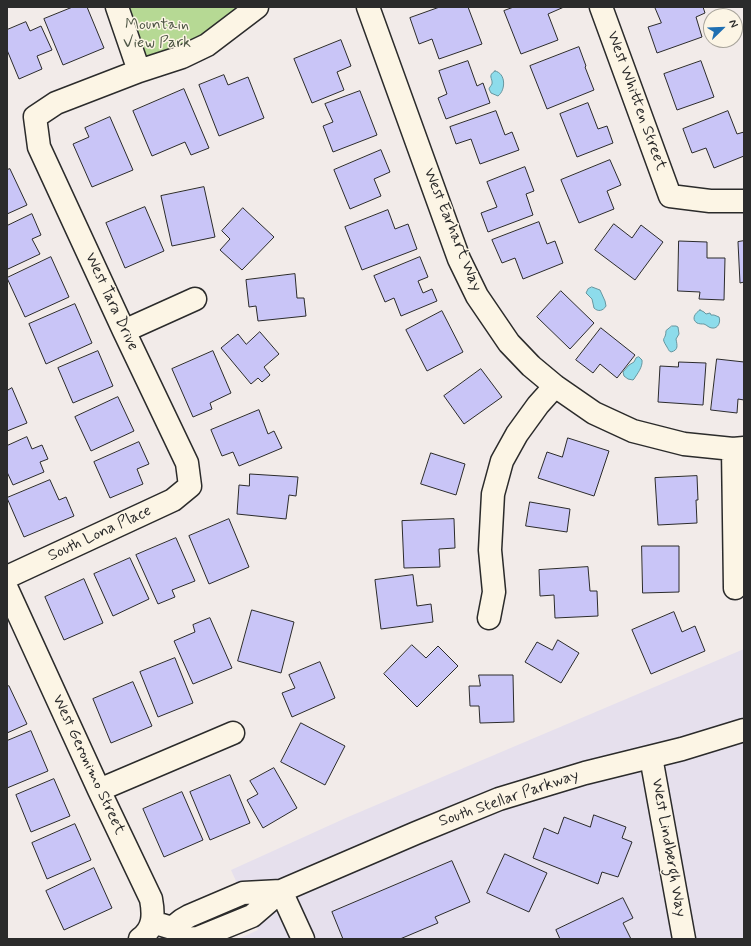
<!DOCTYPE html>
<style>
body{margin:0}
#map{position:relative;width:751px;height:946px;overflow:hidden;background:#f2ebe9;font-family:Mynerve,sans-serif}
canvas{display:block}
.frame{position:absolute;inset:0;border:8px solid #2b2b2b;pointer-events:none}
.north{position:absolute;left:703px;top:8px;width:40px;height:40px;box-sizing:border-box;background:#fcf5e5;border:1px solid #a8a49b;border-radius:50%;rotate:67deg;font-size:11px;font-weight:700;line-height:16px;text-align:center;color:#2b2b2b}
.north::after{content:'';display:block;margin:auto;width:14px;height:18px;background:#1f6fb2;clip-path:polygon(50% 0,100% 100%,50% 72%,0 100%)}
</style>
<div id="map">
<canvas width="751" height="946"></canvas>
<div class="frame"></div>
<div class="north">N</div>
</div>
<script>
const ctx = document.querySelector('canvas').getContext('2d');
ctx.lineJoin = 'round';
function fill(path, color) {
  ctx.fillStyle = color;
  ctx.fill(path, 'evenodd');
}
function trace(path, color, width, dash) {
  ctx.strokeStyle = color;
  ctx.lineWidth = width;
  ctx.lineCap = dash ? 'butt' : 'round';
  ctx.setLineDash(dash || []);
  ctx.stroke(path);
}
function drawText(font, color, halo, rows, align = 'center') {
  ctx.font = font + ' Mynerve,sans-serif';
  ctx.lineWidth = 3;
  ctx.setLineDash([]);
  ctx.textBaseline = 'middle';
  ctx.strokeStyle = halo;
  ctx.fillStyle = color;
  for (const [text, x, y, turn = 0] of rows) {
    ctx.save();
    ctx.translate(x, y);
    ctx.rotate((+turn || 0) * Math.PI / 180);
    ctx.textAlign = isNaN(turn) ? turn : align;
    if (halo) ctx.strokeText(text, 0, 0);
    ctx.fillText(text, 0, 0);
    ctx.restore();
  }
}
const built = new Path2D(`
 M744 649V939H238L258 930 231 870 348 817Z`);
const green = new Path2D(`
 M117 7H257L139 71Z`);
const water = new Path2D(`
 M495 71C506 73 506 90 498 96L491 93 489 89C489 88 491 86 492 84 493 78 487 76 495 71Z
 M592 287 600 290 605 301 606 306C603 311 598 312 594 308L592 299 586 293 588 289Z
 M700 310 704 312 706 314 710 313 711 315H714L719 317C721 322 718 329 712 328 709 328 707 325 704 324 702 324 699 324 697 323 691 319 695 313 700 310Z
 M672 326H676L678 327 679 334 676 339C677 345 679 350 671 352 667 349 670 352 667 347 660 336 666 341 666 331Z
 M639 357 642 360C643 367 637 374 634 379L633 380 628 379 624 376 623 372 629 365 634 362 636 358Z`);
const building = new Path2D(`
 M73 7H87L104 48 63 65 44 19Z
 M440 7H468L482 44 439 59 432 39 419 44 410 18Z
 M514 7H564L548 14 558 40 521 54 504 11Z
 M655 7H703L705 13 696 17 702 37 657 53 648 27 661 23Z
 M26 22 30 31 41 26 52 50 37 56 42 69 19 79 7 50V30Z
 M341 40 351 66 337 72 344 90 312 103 294 59Z
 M579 47 586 66 585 67 594 90 547 109 530 66Z
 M468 61 477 86 483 83 490 103 446 119 438 98 447 94 439 71Z
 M701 61 714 97 677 110 664 74Z
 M224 75 228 85 248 77 264 118 219 136 199 85Z
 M184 89 209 148 191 155 185 142 152 156 133 111Z
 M360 91 377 135 333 152 323 126 333 122 325 104Z
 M588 103 598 129 607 126 613 143 577 157 560 114Z
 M496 111 505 135 512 132 519 150 480 164 471 139 456 144 450 127Z
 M728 111 737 134 744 132V156L714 168 706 148 692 153 683 129Z
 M110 117 133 170 92 187 73 144 89 137 85 128Z
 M381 150 390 172 374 179 381 196 350 209 334 170Z
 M610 160 621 185 607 191 614 209 579 223 561 180Z
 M525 167 534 191 526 194 533 215 488 232 481 213 497 207 487 182Z
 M10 169 27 205 7 214V170Z
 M204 187 215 237 172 246 161 196Z
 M145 207 164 251 125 268 106 223Z
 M243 208 274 237 242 270 220 250 230 239 222 231Z
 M388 210 395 229 408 224 417 249 362 270 345 227Z
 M32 214 41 235 32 239 40 254 8 269 7 266V226Z
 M539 222 547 244 555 241 563 263 523 279 515 258 502 263 492 240Z
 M614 224 632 238 641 225 663 242 635 280 595 250Z
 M679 241 707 242V258H725L724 300 699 299 700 292 678 291Z
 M744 241V282L740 283 738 242Z
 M51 257 69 297 25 317 7 278Z
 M420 257 428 277 418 281 423 293 432 289 437 301 401 316 394 298 385 302 374 276Z
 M295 274 297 298H304L306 316 258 321 256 306 249 307 246 280Z
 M561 291 594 323 570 349 537 317Z
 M75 304 92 343 46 364 29 324Z
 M442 311 463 352 427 371 406 330Z
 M601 328 635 355 617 378 600 364 593 373 576 360Z
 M260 332 279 354 264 367 270 375 262 382 258 378 251 384 221 348 238 334 246 344Z
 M98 351 113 386 73 403 58 368Z
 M213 351 231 393 210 403 212 409 193 417 172 369Z
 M717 359 744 362V400L738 399 737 413 711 410Z
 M679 362 706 363 703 405 658 402 660 366 678 367Z
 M481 369 502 397 464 424 444 396Z
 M12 388 27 423 7 431V391Z
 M118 397 134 431 91 451 75 417Z
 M259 410 268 434 274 431 282 448 239 466 233 452 222 456 211 430Z
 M27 437 32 449 42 445 48 459 40 462 44 472 13 485 7 472V446Z
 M568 438 609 451 594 496 538 478 547 452 562 457Z
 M139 442 149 464 137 469 143 484 110 498 94 462Z
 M431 453 465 464 456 495 421 484Z
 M250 474 298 477 296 496 289 495 286 519 237 514 239 485 249 486Z
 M697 476 698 500H696L697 523 658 525 655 478Z
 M50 480 59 500 66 497 74 516 24 537 7 498Z
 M530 502 570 509 567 532 526 526Z
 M229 519 249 567 209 584 189 536Z
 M454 519 455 548 439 549 440 567 404 568 402 521Z
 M176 538 195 581 172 590 175 597 158 604 136 555Z
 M642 546H679V592L643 593Z
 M130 558 149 599 113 616 94 574Z
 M588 567 590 591H597L598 616 555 618 554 595 540 596 539 570Z
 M413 575 417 606 431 604 433 622 381 629 375 580Z
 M84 579 103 623 64 640 45 597Z
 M252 610 294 622 281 673 238 661Z
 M674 612 682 632 695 626 705 651 651 674 632 630Z
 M210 618 232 668 193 684 174 641 195 632 193 625Z
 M558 640 579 653 561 683 525 662 537 642 552 650Z
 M412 645 426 658 438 646 458 666 417 707 384 674Z
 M175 658 193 703 158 717 140 672Z
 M320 662 335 698 292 717 282 693 295 688 289 675Z
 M479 675H513L514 722 480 723 479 706H470L469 686H480Z
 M133 682 152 726 111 743 93 699Z
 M9 686 27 724 7 733V687Z
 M301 723 345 746 325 785 281 762Z
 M31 731 48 771 7 788V741Z
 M274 768 297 808 263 828 247 800 258 794 250 781Z
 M230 775 250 823 210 840 190 792Z
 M54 779 70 816 31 832 16 795Z
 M182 792 203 840 164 857 143 809Z
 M594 815 626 827 622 838 632 842 618 877 602 872 598 884 533 858 544 828 558 834 564 817 590 827Z
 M75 824 91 860 47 879 32 843Z
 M505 854 547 873 529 912 487 893Z
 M452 861 470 902 435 917 438 923 400 939H343L332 912Z
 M94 868 112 908 64 930 46 891Z
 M623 898 633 918 623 923 631 939H560L556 930Z`);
const minor = new Path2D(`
 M117 7 139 71
 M368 7 459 259 477 296 509 343 531 366 555 386 594 413 633 431 684 444 733 449 744 448
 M601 7 670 196 710 201H744
 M124 331 195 299
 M733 449 735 588
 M7 577 173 500 190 486 187 463 124 331 39 147 35 117 56 103 139 71 182 57 207 45 257 7
 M7 589 99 790 151 899C154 915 154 929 140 939
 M489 618 494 592 490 550 493 494 502 461 517 434 538 405 555 386
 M651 757 684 939
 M99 790 233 733
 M281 891 303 939
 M152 922 172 928 185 939 198 938 252 916 281 891 416 833 499 799 585 773 682 749 744 730
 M172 928 182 920 189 916 243 893 281 891`);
const parkNames = [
 ["Mountain",157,26],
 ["View Park",157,44]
];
const streetNames = [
 ["West Whitten Street",636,101,70],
 ["West Earhart Way",452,230,68],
 ["West Tara Drive",111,302,65],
 ["South Lona Place",100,534,-25],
 ["West Geronimo Street",88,765,65],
 ["South Stellar Parkway",509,799,-19],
 ["West Lindbergh Way",668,848,80]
];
fill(built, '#e6e0ed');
fill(green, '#b6d994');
fill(water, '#8ddceb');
trace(water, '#66959e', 1);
fill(building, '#c9c5f7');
trace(building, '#2b2b2b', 1);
trace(minor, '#2b2b2b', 25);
trace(minor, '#fcf5e5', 22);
drawText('16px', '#4e5645', '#fcf5e5', parkNames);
drawText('16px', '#2b2b2b', '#fcf5e5', streetNames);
</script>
